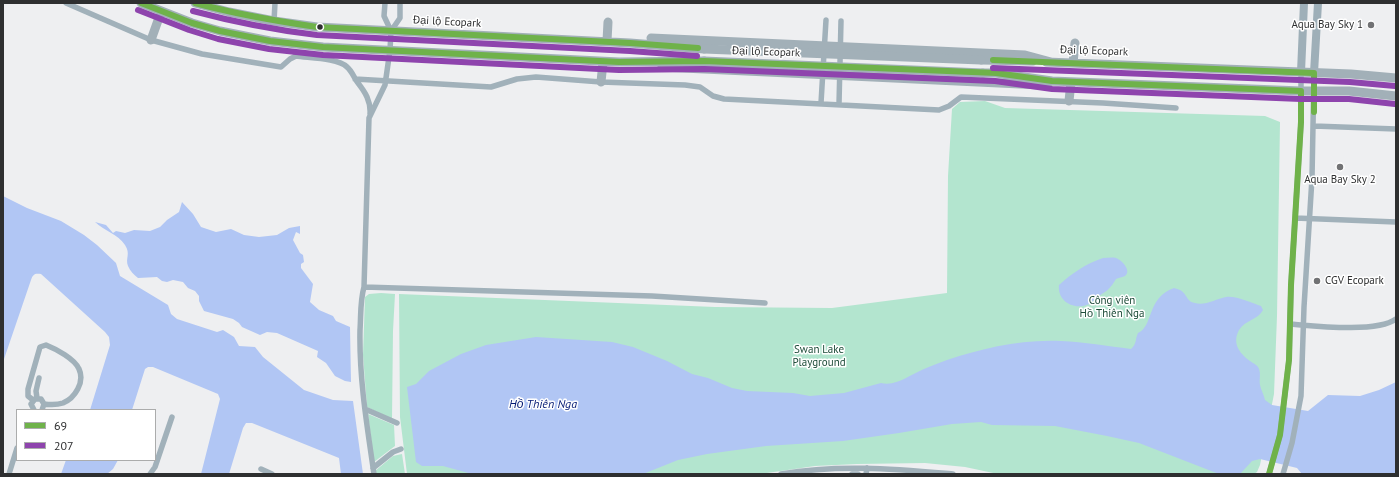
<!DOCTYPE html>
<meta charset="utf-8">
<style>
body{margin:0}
#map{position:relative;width:1399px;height:477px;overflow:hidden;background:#eeeff1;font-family:"PT Sans",sans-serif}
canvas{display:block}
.frame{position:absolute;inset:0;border:4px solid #2e2f30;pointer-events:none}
.legend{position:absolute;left:16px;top:409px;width:140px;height:52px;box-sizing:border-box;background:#fff;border:1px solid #abacac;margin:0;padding:5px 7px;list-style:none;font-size:12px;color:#2e2f30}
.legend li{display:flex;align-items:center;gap:8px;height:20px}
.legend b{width:20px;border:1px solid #abacac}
</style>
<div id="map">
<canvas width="1399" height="477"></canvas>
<div class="frame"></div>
<ul class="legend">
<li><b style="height:5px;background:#6fb24a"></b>69</li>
<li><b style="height:5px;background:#8e44ad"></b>207</li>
</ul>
</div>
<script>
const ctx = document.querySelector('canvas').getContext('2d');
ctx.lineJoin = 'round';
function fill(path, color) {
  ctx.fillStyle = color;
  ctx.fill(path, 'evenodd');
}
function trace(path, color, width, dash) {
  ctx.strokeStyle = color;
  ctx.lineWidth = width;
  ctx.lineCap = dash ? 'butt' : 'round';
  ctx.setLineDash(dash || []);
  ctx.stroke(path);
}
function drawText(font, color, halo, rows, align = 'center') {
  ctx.font = font + ' "PT Sans",sans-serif';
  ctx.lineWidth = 3;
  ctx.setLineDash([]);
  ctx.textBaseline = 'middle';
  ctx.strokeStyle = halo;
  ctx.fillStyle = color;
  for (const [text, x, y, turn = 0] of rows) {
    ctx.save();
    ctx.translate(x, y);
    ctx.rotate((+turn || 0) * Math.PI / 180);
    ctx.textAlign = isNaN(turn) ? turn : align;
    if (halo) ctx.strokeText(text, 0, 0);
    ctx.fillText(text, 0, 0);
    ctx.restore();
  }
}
const green = new Path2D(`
 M985 101 1005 108 1265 116 1280 122 1277 316 1274 394 1260 465 1257 472 1254 474H998L965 467 925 463 857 464 815 466 760 474H407L400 417 399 294 715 307 832 308 947 293 948 176 952 109 960 102Z
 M381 293 395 294 393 331 392 419 367 407 363 355 365 297 369 294Z
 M368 414 394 425 395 446 374 462Z
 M402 454 405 474H376L375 471 393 456Z`);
const water = new Path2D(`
 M3 196 27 208 61 221 84 235 97 245 116 263 120 276 168 305 171 314 177 319 217 332 223 330 234 337 239 346 255 347 263 357 304 390 333 400 353 401 363 474H341L339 458 262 427 252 423H246L243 428 229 474H201L220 399 218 394 153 367H148L145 369 132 410H90L110 345 109 337 105 332 41 274C35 273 33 274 31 280L3 362Z
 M182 202 193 214 201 227 216 232 231 229 244 235 259 237 277 235 289 228 300 226V234L296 232 293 240 300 253 303 255 304 262 301 264V268L313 284 310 302 319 310 333 316 336 321 350 327 351 382 345 381 335 376 326 363 317 357 318 351 277 333 267 332 260 335 242 327 239 323 233 319 204 311 199 301V296L195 291 188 288 183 282 173 280 167 282 162 281 157 277 138 278C134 275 130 271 128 266 125 258 131 254 125 245 118 234 104 231 95 222L106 225 113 233 116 231 125 233 134 230 150 231 160 227 167 220 179 212Z
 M1103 258C1107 258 1112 257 1116 258 1122 260 1132 271 1125 276 1123 277 1118 278 1116 279 1108 292 1107 290 1096 298 1094 300 1091 303 1089 304 1074 311 1057 301 1059 285 1071 274 1087 263 1103 258Z
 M1174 288C1189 291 1184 301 1195 303 1205 306 1216 299 1226 297 1234 295 1253 303 1261 306L1263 310C1258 320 1245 320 1239 330 1232 343 1239 353 1250 361 1254 364 1258 365 1259 369 1261 374 1259 380 1260 385 1261 390 1264 395 1265 400L1272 405 1308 411 1328 395 1360 396 1379 390 1396 382V474H1302L1297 468 1260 459 1252 461 1240 474H1219L1139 443 1107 436 1055 426 992 425 981 422 952 424 899 433 843 441 766 446 707 454 678 460 643 474H472L443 466H422L416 462 407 387 416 384 429 371 461 354 486 345 536 337 612 342 633 347 667 361 692 374 708 378 732 388 747 391 793 393 810 396 844 393 881 383C896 387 911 374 924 369 931 366 939 363 947 360 983 348 1022 339 1061 341 1084 342 1108 346 1131 349 1137 344 1135 339 1138 333 1154 326 1146 298 1174 288Z
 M66 460H118L113 469 107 474H61Z`);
const minor = new Path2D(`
 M66 3 151 40 202 54 281 67 290 59 296 56C309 58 338 58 347 67 352 71 354 78 358 83 365 92 371 101 370 114
 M274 21 275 3
 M391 31 400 18V3
 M355 79 491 87 517 79 536 77 601 82 685 85 700 87 713 96 724 99 939 110 949 106 961 97 1103 103 1176 108
 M821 103 826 20
 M839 104 841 21
 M1314 126 1396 129
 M1295 218 1396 222
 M364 287 652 296 765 303
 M1290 324C1315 326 1377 333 1396 319
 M37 398 36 391 39 378
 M33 400 28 396V389L40 347 46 345C56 349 75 359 79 369 85 382 75 398 63 403 57 405 51 405 44 404
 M365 409 397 423
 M34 410 31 404 35 399H41L44 404
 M42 410 44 404
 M373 468 393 452 401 449
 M261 469 272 474
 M9 474 17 448
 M150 474 155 467 172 417
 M374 474C367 426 359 378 360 330 361 315 360 301 364 287L369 118 385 85 390 50 391 31 384 16 385 3
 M781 474C840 464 894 469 953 474
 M852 474H858
 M866 474 867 468
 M1269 474 1280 435 1289 360 1291 285 1301 122V72
 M1283 474 1292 443 1301 396 1304 307 1312 178 1314 73`);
const secondary = new Path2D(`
 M1301 72 1304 3
 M1314 73 1318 3`);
const trunk = new Path2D(`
 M141 3 192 23 220 31 270 41 323 47 619 62 704 61
 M195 3 229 12 274 21 317 27 630 43 704 49
 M651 38 1025 55 1051 62
 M151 40 161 12
 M607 41 608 22
 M981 60 1033 61
 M1046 62 1351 74 1396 78
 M1073 63 1075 43
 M662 67 1041 85 1052 81
 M983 73H996L1052 81 1301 91H1349L1396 96
 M601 82 603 62
 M1069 101 1071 82`);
const trunkBridge = new Path2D(`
 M704 49 981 60
 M704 61 983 73`);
const bus1 = new Path2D(`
 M141 3 192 23 220 31 270 41 323 47 619 62 704 61 996 73 1052 81 1301 91V122L1291 285 1289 360 1280 435 1269 474
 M195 3C235 14 276 21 317 27L630 43 698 48
 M993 60 1314 73V112`);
const bus2 = new Path2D(`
 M138 10 189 30 218 39 269 49 323 55 619 70 704 69 995 81 1052 89 1301 99H1349L1395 104
 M193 11C234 22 275 30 317 35L630 51 697 56
 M993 68 1350 82 1395 86`);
const markers = [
 [1371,25,4,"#717274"],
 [320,27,3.5,"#2e2f30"],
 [1340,167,4,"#717274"],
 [1317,281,4,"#717274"]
];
const streetNames = [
 ["Đại lộ Ecopark",447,22,3],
 ["Đại lộ Ecopark",1094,51,2],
 ["Đại lộ Ecopark",766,52,2]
];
const poiNames = [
 ["Aqua Bay Sky 1",1363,25],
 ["Aqua Bay Sky 2",1340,180,"center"],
 ["CGV Ecopark",1325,281,"left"]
];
const parkNames = [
 ["Công viên",1112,301],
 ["Hồ Thiên Nga",1112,314],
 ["Swan Lake",819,350],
 ["Playground",819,363]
];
const waterNames = [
 ["Hồ Thiên Nga",543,405]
];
fill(green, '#b3e5cf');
fill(water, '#b1c6f4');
trace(minor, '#a1b1ba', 5.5);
trace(secondary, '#9eafb8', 8);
trace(trunk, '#a2b0b8', 9);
trace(trunkBridge, '#a2b0b8', 9);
trace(bus1, '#6fb24a', 6);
trace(bus2, '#8e44ad', 6);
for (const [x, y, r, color] of markers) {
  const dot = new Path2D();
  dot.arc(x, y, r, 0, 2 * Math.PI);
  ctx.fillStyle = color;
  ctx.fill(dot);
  trace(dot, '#fff', 1.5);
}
drawText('11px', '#2e2f30', '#fff', streetNames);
drawText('11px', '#2e2f30', '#fff', poiNames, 'right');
drawText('11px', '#1c4b38', '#fff', parkNames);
drawText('italic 12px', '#031973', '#fff', waterNames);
</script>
